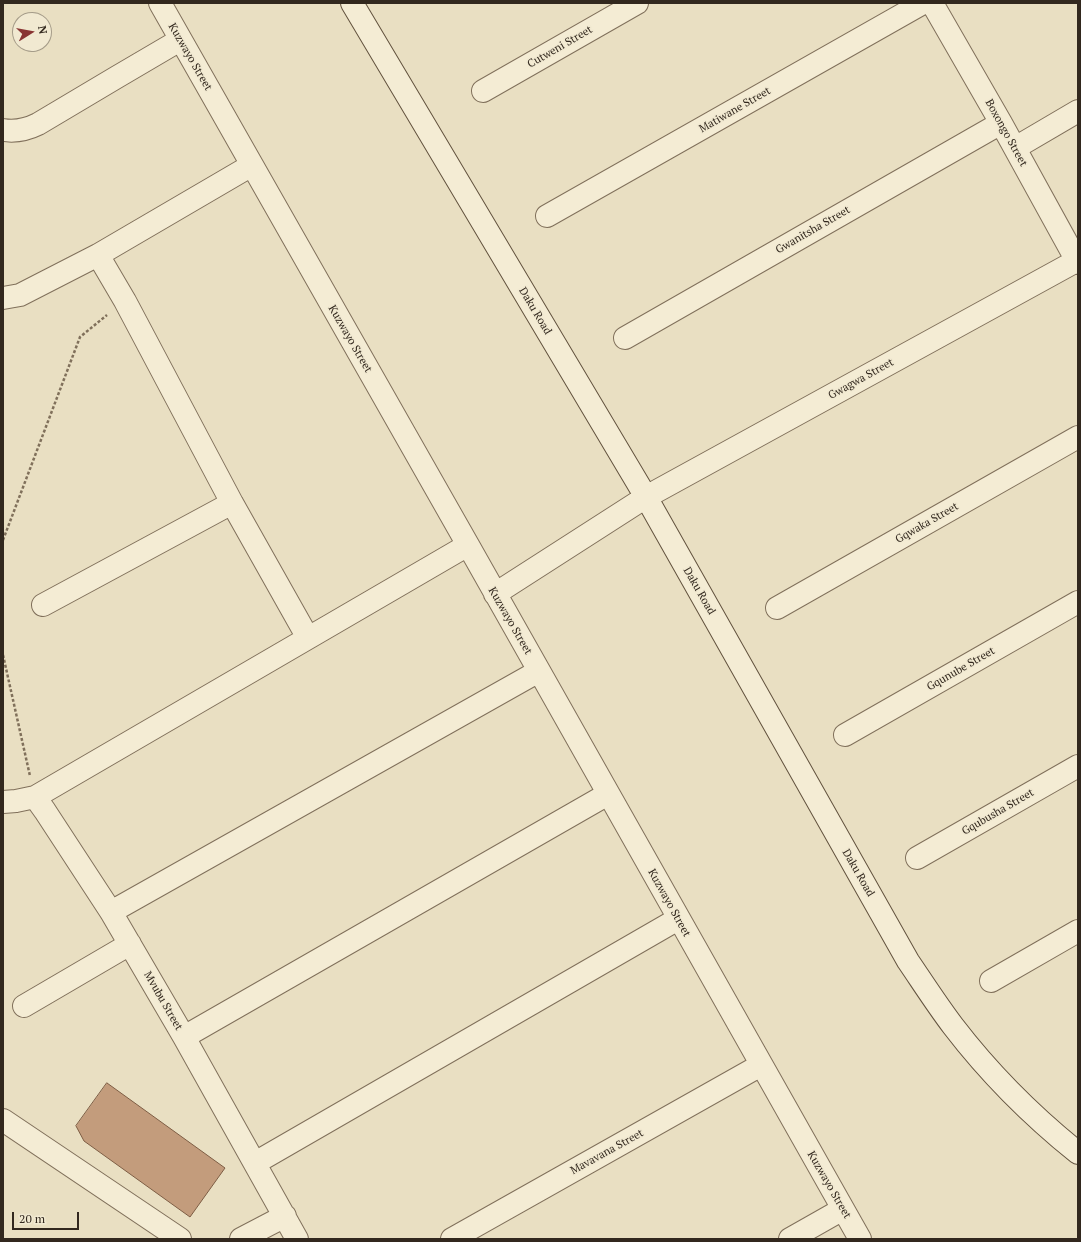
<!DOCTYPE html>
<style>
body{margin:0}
#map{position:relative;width:1081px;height:1242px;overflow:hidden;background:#e9dfc2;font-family:"PT Serif",serif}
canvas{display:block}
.frame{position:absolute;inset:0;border:4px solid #32281e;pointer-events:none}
.north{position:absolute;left:12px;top:12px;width:40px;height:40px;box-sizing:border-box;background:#f1e9d1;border:1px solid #a59c89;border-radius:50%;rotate:79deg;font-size:11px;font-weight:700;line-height:16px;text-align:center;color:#32281e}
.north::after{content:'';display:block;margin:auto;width:14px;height:18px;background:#893432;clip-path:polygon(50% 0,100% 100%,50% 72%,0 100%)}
.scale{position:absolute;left:12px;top:1212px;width:67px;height:18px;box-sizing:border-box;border:2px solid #32281e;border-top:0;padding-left:5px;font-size:12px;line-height:14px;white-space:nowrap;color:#32281e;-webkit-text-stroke:3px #f1e9d1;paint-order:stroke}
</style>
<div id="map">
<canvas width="1081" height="1242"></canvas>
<div class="frame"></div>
<div class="north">N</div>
<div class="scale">20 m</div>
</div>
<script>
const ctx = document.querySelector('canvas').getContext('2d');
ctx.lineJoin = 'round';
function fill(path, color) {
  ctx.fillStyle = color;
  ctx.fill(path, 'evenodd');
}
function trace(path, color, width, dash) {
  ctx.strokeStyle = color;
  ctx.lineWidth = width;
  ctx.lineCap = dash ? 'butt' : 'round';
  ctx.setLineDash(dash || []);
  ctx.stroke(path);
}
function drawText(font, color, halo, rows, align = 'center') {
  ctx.font = font + ' "PT Serif",serif';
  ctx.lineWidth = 3;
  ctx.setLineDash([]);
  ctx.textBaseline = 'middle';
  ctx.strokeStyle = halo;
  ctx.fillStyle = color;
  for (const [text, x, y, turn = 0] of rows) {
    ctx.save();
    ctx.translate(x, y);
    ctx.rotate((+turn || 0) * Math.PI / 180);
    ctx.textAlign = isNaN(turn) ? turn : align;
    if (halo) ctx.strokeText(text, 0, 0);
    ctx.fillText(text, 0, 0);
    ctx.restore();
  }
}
const building = new Path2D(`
 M107 1083 225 1168 190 1217 84 1141 76 1126Z`);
const path = new Path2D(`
 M3 540 80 337 107 315
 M3 655 30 776`);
const minor = new Path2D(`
 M160 3 468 545 860 1239
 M932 3 1001 123 1078 263
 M483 91 637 3
 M3 130C16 132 26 130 38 124L117 77 180 40
 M1015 148 1078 111
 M252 165 98 255 125 301 232 503 308 638
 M547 216 923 3
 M3 298 20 295 98 255
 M625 338 1001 123
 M495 594 646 497 1078 260
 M43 605 232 503
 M777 608 1078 437
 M845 735 1078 602
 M35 797 468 545
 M3 802 16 801 35 797 45 811 111 912 184 1037 297 1239
 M917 858 1078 766
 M111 912 539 671
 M991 981 1078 931
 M24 1006 130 944
 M184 1037 608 794
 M3 1120 180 1239
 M255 1163 678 919
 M241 1239 285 1216
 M452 1239 761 1065
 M790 1239 843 1209`);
const secondary = new Path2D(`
 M352 3 646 497 908 961C923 983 937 1005 953 1026 989 1073 1032 1116 1078 1153`);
const streetNames = [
 ["Cutweni Street",560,47,-30],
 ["Kuzwayo Street",190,57,60],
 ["Matiwane Street",735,110,-30],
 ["Boxongo Street",1006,133,61],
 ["Gwanitsha Street",813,230,-30],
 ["Daku Road",535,311,59],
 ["Kuzwayo Street",350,339,60],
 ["Gwagwa Street",861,379,-29],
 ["Gqwaka Street",927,523,-30],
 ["Daku Road",699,591,60],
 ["Kuzwayo Street",510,621,60],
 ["Gqunube Street",961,669,-30],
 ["Gqubusha Street",998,812,-30],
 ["Daku Road",858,873,60],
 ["Kuzwayo Street",669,903,61],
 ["Mvubu Street",163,1001,60],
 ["Mavavana Street",607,1152,-29],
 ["Kuzwayo Street",829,1185,60]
];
fill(building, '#c39c7c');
trace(building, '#7d5d44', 1);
trace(minor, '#80705b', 24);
trace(secondary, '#62523e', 24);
trace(path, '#80705b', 2.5, [3, 2]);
trace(minor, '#f4ecd4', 22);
trace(secondary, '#f4ecd4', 22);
drawText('11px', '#32281e', '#f1e9d1', streetNames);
</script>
